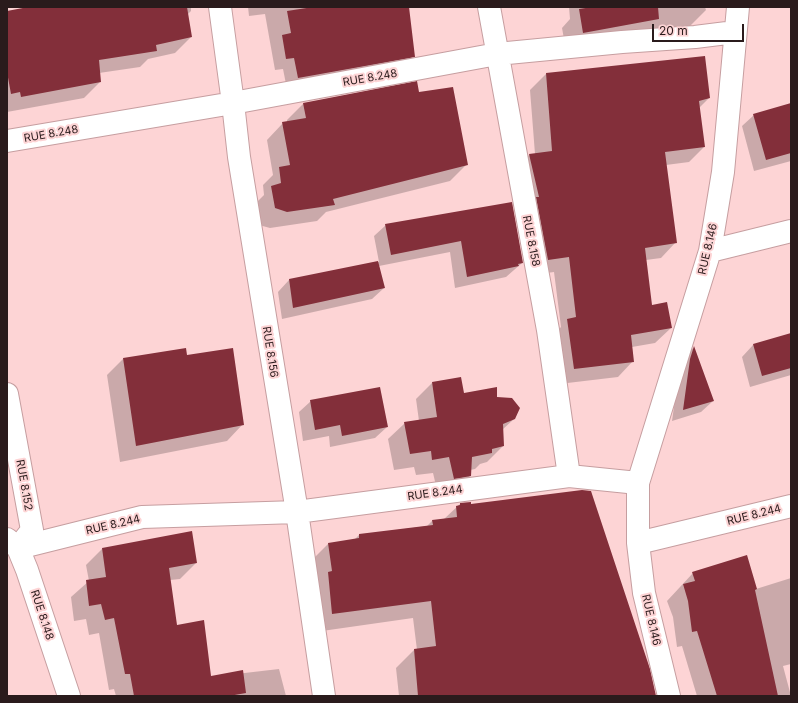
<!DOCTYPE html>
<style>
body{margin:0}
#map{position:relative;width:798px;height:703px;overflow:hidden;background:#fdd4d5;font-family:Inter,sans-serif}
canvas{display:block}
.frame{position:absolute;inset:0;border:8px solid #2a1b1c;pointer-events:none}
.scale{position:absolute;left:652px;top:24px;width:92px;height:18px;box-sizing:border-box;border:2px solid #2a1b1c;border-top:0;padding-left:5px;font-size:12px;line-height:14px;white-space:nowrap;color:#2a1b1c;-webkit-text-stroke:3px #fdd4d5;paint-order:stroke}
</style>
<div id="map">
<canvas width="798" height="703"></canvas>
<div class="frame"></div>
<div class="scale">20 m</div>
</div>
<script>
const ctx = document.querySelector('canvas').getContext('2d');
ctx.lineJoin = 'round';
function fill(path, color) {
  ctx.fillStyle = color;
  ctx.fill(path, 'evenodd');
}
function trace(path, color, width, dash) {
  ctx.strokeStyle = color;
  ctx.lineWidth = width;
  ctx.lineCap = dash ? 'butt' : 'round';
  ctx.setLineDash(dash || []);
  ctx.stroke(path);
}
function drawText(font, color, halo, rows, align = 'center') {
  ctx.font = font + ' Inter,sans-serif';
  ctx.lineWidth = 4;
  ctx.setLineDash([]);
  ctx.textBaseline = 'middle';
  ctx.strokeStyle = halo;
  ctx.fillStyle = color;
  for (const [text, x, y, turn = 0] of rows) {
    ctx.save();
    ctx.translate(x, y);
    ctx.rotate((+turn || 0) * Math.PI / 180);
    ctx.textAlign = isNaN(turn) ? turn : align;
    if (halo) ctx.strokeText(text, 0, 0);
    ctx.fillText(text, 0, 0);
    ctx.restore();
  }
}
const shadow = new Path2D(`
 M33 7H191V11L187 15 191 37 175 53 148 59 140 67 99 73 100 82 84 98 7 112V12Z
 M248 7H408L413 56 402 68 287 89 283 69 275 70 265 14 249 16Z
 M569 7H705L706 10 688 28 566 50 562 28 570 19Z
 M704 57 709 98 699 108 704 147 689 162 666 165 676 242 661 258 646 260 651 306 671 328 655 343 632 347 633 361 618 377 559 384 552 336 561 327 554 272 532 275 514 171 529 155 535 154 530 90 546 74Z
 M417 83 418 93 467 164 450 181 326 212 317 221 270 228 259 225 256 203 264 195 263 185 273 175 267 140 283 123H287V120L303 104Z
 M791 104V161L754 171 742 126 754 115Z
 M511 203 522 263 506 277 455 288 450 252 379 266 384 288 372 299 282 319 278 292 289 280 379 262 374 236 386 225Z
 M791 334V375L750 387 742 357 753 345Z
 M693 348 713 401 701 412 672 421 679 371 682 359Z
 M186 357 243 424 227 441 120 462 107 375 123 359Z
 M432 383 463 394 496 398 514 419 502 430 503 446 487 462 480 464 475 469 470 470V476L454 492 438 494 433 473 416 475 414 467 394 470 388 439 405 423 419 421 416 399Z
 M311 401 387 427 375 438 330 447 329 436 303 441 299 412Z
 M460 504 470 505 654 696H399L396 668 414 650H417L413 618 315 632 310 562 328 544 354 540 359 535 427 526 432 521 443 520Z
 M191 532 196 563 180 579 170 580 176 626 210 677 279 669 286 696H116L114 689 109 690 99 633 89 635 86 619 74 621 71 597 89 581 86 565 102 549Z
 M693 573 756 589 791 578V664L783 666 791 696H697L682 646 677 647 673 617 667 601Z`);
const building = new Path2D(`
 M28 7H187L192 37 156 45 157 51 99 60 101 82 21 97 20 92 11 94 7 72V11Z
 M313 7H409L415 57 298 78 294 58 286 59 282 35 291 33 287 11Z
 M592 7H658L659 19 583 33 579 9Z
 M705 56 710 98 699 101 705 147 665 152 677 243 645 248 652 305 667 302 672 328 631 335 634 362 574 369 567 319 576 317 569 257 548 260 536 197H539L529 154 552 151 546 73Z
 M417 81 419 92 453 87 468 165 333 199 335 205 287 212 275 208 271 186 281 183 279 167 290 165 282 122 306 118 303 103Z
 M791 103V153L766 160 753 114Z
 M512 202 523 263 518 264 519 266 467 277 461 241 391 255 385 224Z
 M378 261 385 288 293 308 289 279Z
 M791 333V368L762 376 753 344Z
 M694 346 714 401 683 410 690 359Z
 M186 348 187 355 233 348 244 425 136 446 123 358Z
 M461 377 464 393 497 387V397L512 398 520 408 515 419 503 424 504 446 492 449V453L472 457 471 476 454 479 449 457 432 460 431 451 410 454 404 422 437 417 432 382Z
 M380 387 388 427 342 436 340 425 315 430 310 400Z
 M582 490 591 491 650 669 656 696H418L414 649 436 646 431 601 332 614 328 572 332 571 328 543 359 538V534L433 525 432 520 457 517 456 506 460 505V503L471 502V504Z
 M192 531 197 563 169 568 177 625 204 620 211 676 243 670 246 693 229 696H134L130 674H125L114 618 105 620 101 604 89 606 86 580 106 577 102 548Z
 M747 555 757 589 755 590 778 696H717L697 631 692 632 688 601 683 584 695 581 692 572Z`);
const minor = new Path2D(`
 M220 7 233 103 239 157 297 512 324 696
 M489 7 548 330 569 476
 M7 141 233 103 497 54 622 42 695 37 735 32
 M710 251 791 231
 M7 394 32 530 18 548
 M638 483 710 251 723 172 738 7
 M7 539 18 548 27 570 69 696
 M638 543 644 593 669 696
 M18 548 142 517 297 512 569 476 638 483V543L791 506`);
const streetNames = [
 ["RUE 8.248",370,78,-10],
 ["RUE 8.248",51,134,-10],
 ["RUE 8.158",531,241,79],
 ["RUE 8.146",708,249,-77],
 ["RUE 8.156",270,352,81],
 ["RUE 8.152",24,485,80],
 ["RUE 8.244",435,493,-8],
 ["RUE 8.244",754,515,-14],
 ["RUE 8.244",113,525,-13],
 ["RUE 8.148",42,615,72],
 ["RUE 8.146",651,620,77]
];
fill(shadow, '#0003');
fill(building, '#832f3a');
trace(minor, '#c69ea0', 24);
trace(minor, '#fff', 22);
drawText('11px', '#2a1b1c', '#fdd4d5', streetNames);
</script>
